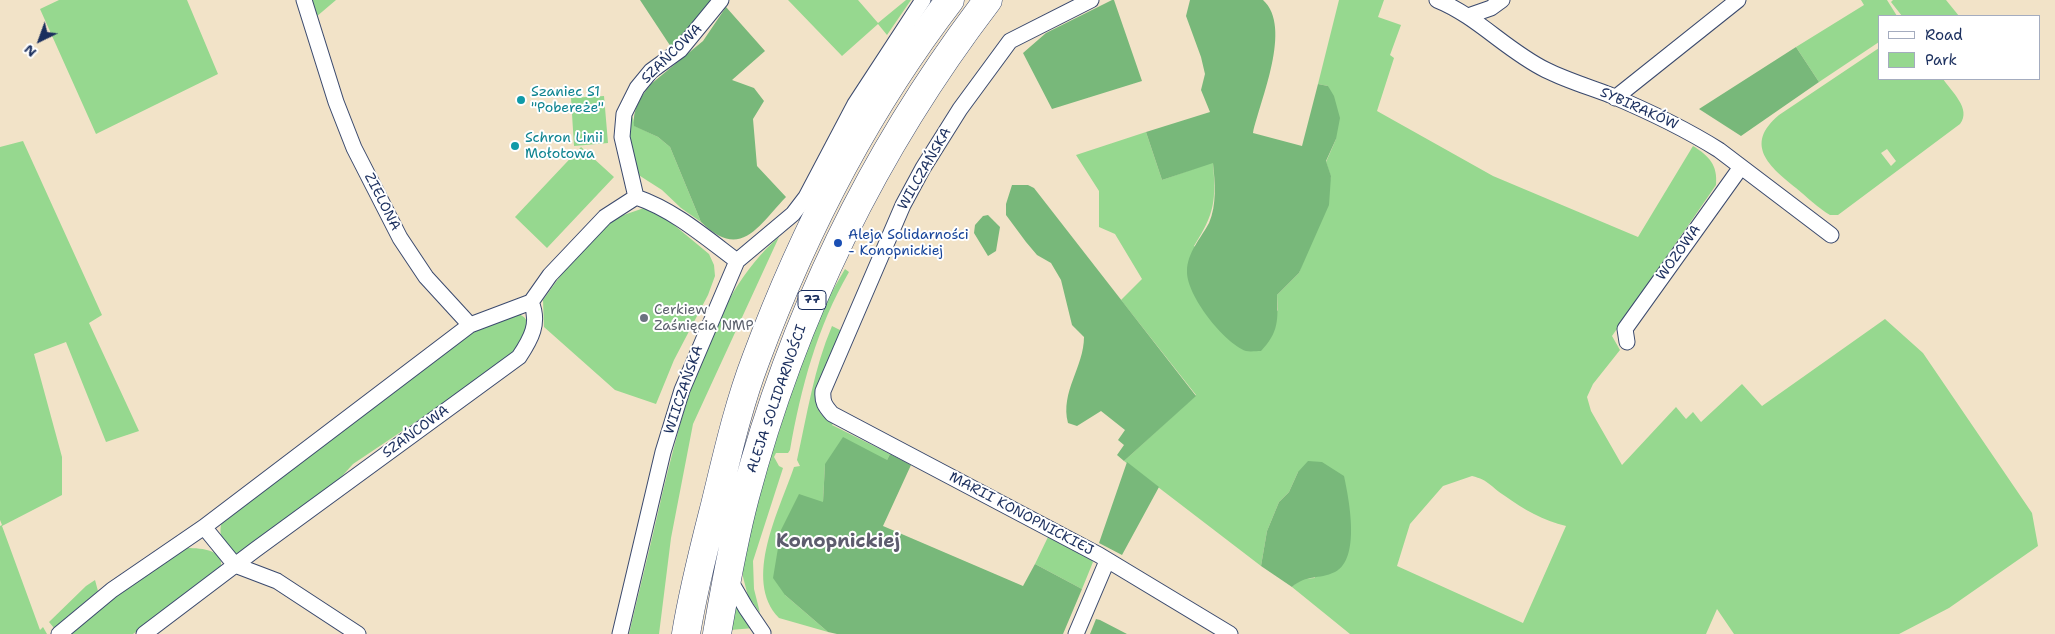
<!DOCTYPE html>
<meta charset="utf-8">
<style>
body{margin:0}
#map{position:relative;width:2055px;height:634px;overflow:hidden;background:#f2e3c8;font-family:"Shantell Sans",sans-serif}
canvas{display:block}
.legend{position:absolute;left:1878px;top:15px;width:162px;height:65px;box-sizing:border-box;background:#fff;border:1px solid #a4acbf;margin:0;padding:6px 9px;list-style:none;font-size:15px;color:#1b2f5e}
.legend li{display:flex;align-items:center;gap:10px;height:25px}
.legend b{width:25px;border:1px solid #a4acbf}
.north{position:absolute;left:15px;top:15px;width:50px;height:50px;-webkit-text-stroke:4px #fff;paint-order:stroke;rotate:222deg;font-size:14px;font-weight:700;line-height:20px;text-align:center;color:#1b2f5e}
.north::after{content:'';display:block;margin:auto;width:18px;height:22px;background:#1b2f5e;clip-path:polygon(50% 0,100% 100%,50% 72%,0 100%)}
</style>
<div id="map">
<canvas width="2055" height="634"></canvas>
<ul class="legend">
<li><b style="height:6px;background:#fff"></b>Road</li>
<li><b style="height:14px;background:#96d88f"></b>Park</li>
</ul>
<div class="north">N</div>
</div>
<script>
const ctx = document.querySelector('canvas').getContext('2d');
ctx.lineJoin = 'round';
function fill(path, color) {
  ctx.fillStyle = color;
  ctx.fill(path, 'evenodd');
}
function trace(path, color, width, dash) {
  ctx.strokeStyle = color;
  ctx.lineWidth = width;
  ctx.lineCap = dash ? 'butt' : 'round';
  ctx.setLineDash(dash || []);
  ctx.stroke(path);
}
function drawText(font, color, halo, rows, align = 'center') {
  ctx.font = font + ' "Shantell Sans",sans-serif';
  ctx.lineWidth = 4;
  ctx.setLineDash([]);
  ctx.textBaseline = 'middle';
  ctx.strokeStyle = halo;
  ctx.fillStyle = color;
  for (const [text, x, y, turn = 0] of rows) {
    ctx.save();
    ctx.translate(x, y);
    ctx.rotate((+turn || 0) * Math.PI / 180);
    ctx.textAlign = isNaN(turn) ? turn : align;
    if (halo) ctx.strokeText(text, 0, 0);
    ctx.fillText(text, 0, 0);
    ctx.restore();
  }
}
const green = new Path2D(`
 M59 0H187L218 74 96 134 40 9Z
 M310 0H336L316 17Z
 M788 0H858L878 23 906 0H911L887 35 878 24 842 56Z
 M1339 0H1384L1378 17 1401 25 1390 55 1394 58 1377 111 1493 176 1638 237 1693 146C1709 156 1718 165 1716 185L1612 336 1620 350 1593 384 1587 397 1591 411 1622 465 1676 407 1686 419 1693 412 1701 422 1742 384 1762 406 1885 319 1923 353 2032 513 2038 546 1949 608 1899 634H1734L1717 609 1706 634H1350L1292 587 1301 579 1315 578 1298 472 1289 492 1279 502 1267 531 1261 566 1124 461 1196 395 1121 300 1142 279 1115 234 1099 227V191L1076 155 1146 132 1162 180 1213 162C1216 201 1215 213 1194 246L1278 311 1277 295 1299 273 1331 177 1326 162 1336 139 1328 86 1318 84ZM1472 476C1489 480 1491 487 1505 496 1523 509 1544 521 1566 526L1523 623 1397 566 1410 524 1443 486Z
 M1861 0H1887L1897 16H1879V42L1819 82 1796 47 1864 5Z
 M1893 0H1946L1959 16H1902L1891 2Z
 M1879 48V79H1943C1951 91 1972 109 1960 124L1838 215H1830C1818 208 1807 197 1796 188 1770 167 1743 145 1779 115ZM1887 149 1896 161 1891 166 1881 153Z
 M604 96 608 143 574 146 571 98Z
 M632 115 635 126 658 137 670 147 701 222 681 208 662 190 637 174 628 128Z
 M23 141 102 315 89 323 139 431 106 442 66 342 34 354 62 457V495L2 526 40 630 43 627 47 634H0V526L2 525 0 520V147Z
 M581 147 614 177 547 248 515 217Z
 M644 208 662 215 709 254 714 265 715 276 708 295 674 360 656 404 615 390 544 327 543 300 579 250 615 218Z
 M779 237 693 424 671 538 659 634H629C639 591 650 548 660 504 681 418 709 296 779 237Z
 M845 269 849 272C817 327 801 388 790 450L788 453H776L774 457 779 466 783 468 753 561 754 589 760 613 748 596 743 577V560L750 519 815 321Z
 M515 313C527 316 529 322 529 335L511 358 353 464 335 484 245 550 235 554C225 544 217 537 222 521L461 340 488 324Z
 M832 326 842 331 817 406C820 415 825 419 834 422L832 425 890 454 887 460 825 464 823 502 785 595 828 632 779 618C742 580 780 509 794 467L800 466 797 460C807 415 814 368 832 326Z
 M1048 537 1092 560 1093 562 1082 589 1035 564Z
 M187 548C202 548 227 550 220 570L133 634H65L167 558Z
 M95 580 98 591 54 628 49 622 86 586Z
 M734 602 754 628 730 630Z`);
const forest = new Path2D(`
 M640 0H716L673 50Z
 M1112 0H1114L1142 81 1052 109 1023 53 1046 33Z
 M1190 0H1263C1293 27 1260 100 1253 133L1302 146 1318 84 1328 86 1334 96 1340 118 1336 139 1326 161 1331 176 1329 205 1299 273 1277 295C1278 320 1279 332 1261 351 1257 351 1250 352 1246 351 1224 343 1186 295 1187 271 1187 253 1201 238 1209 223 1217 205 1215 182 1213 163L1162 180 1146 132 1210 112 1201 90 1205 74 1201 57 1186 16Z
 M726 7 765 51 732 80 754 88 764 101 753 119 757 166 786 197C757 227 741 261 701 222L670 147 658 137 634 126C632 111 640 97 651 84L703 41Z
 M1796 47 1819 82 1741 136 1699 109Z
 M1012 185H1028L1034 188 1196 396 1124 461 1117 455 1124 445 1118 440 1125 430 1101 411 1077 426 1068 423C1060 392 1084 367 1084 337L1072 325 1061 280 1051 263 1037 255 1026 242 1006 215V204Z
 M988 215 1000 227 996 251 988 256 974 233 975 225 983 216Z
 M843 437 887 460 890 454 911 465 883 526 1023 586 1035 564 1082 589 1063 634H837L828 632 785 595 773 578 781 530 799 494 823 502 825 464Z
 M1308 461 1322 462 1344 476C1349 499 1361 559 1335 572 1318 580 1307 574 1292 587L1261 566 1267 531 1279 502 1289 492 1298 472Z
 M1127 462 1159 487 1122 555 1099 543Z
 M1096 619 1100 620 1127 634H1090Z`);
const street = new Path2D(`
 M304 0 336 102 354 148 400 238 426 277 470 325
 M1091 0 1010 41 960 109 923 168 903 205 823 391C822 402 825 406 832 414L1099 555 1230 634
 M1437 0C1477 16 1507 51 1546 70 1566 80 1589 87 1610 95 1648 111 1684 128 1719 150L1831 235
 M1468 16 1491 8 1502 0
 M1615 98 1738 0
 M636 197 622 137 624 114 637 88 651 71 680 50 721 0
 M531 302 550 275 605 217 636 197C674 210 705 237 737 261
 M1627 342 1625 329 1741 167
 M204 527 235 565 277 581 358 634
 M728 577 746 608 763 633
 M59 634 112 590 204 527 470 325 531 302
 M144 634 255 550 519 357C531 339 540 323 531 302
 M620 634 663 452 682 390 737 261 793 214 806 197 855 104 923 0
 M1076 634 1107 561`);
const highway = new Path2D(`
 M686 634C693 590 704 548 715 505 727 456 738 406 756 359 803 233 868 107 950 0
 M717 634C725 588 733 542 745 497 793 316 875 148 988 0`);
const markers = [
 [521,100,5,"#0f9aa8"],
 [515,146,5,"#0f9aa8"],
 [838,243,5,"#1a4fb4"],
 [644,318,5,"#6b7280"]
];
const shields = [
 [812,300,28]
];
const shieldNames = [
 ["77",812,300]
];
const streetNames = [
 ["SZAŃCOWA",672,54,-44],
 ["SYBIRAKÓW",1639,109,24],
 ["WILCZAŃSKA",925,169,-60],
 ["ZIELONA",382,202,63],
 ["WOZOWA",1679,253,-54],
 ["WIICZAŃSKA",684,390,-71],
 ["ALEJA SOLIDARNOŚCI",777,399,-71],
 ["SZAŃCOWA",416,432,-36],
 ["MARII KONOPNICKIEJ",1021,514,28]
];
const cultureNames = [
 ["Szaniec S1",531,92],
 ["\"Pobereże\"",531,108],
 ["Schron Linii",525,138],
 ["Mołotowa",525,154]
];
const transitNames = [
 ["Aleja Solidarności",848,235],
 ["- Konopnickiej",848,251]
];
const worshipNames = [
 ["Cerkiew",654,310],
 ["Zaśnięcia NMP",654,326]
];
const districtNames = [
 ["Konopnickiej",838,542]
];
fill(green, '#96d88f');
fill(forest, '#78b87a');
trace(street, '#3b4a6e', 17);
trace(highway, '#3b4a6e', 29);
trace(street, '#fff', 15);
trace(highway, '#fff', 28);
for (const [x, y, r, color] of markers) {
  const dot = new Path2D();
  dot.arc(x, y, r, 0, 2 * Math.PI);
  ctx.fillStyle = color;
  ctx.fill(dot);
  trace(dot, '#fff', 2);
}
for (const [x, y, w] of shields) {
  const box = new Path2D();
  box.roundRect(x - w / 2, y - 9.5, w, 19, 4);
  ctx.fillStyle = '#fff';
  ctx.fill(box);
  trace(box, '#1b2f5e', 1);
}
drawText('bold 12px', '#1b2f5e', null, shieldNames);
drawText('14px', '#1b2f5e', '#fff', streetNames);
drawText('14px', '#0d838f', '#fff', cultureNames, 'left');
drawText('14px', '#164399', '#fff', transitNames, 'left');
drawText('14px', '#5b616d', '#fff', worshipNames, 'left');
drawText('bold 19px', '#5d5c6e', '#fff', districtNames);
</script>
